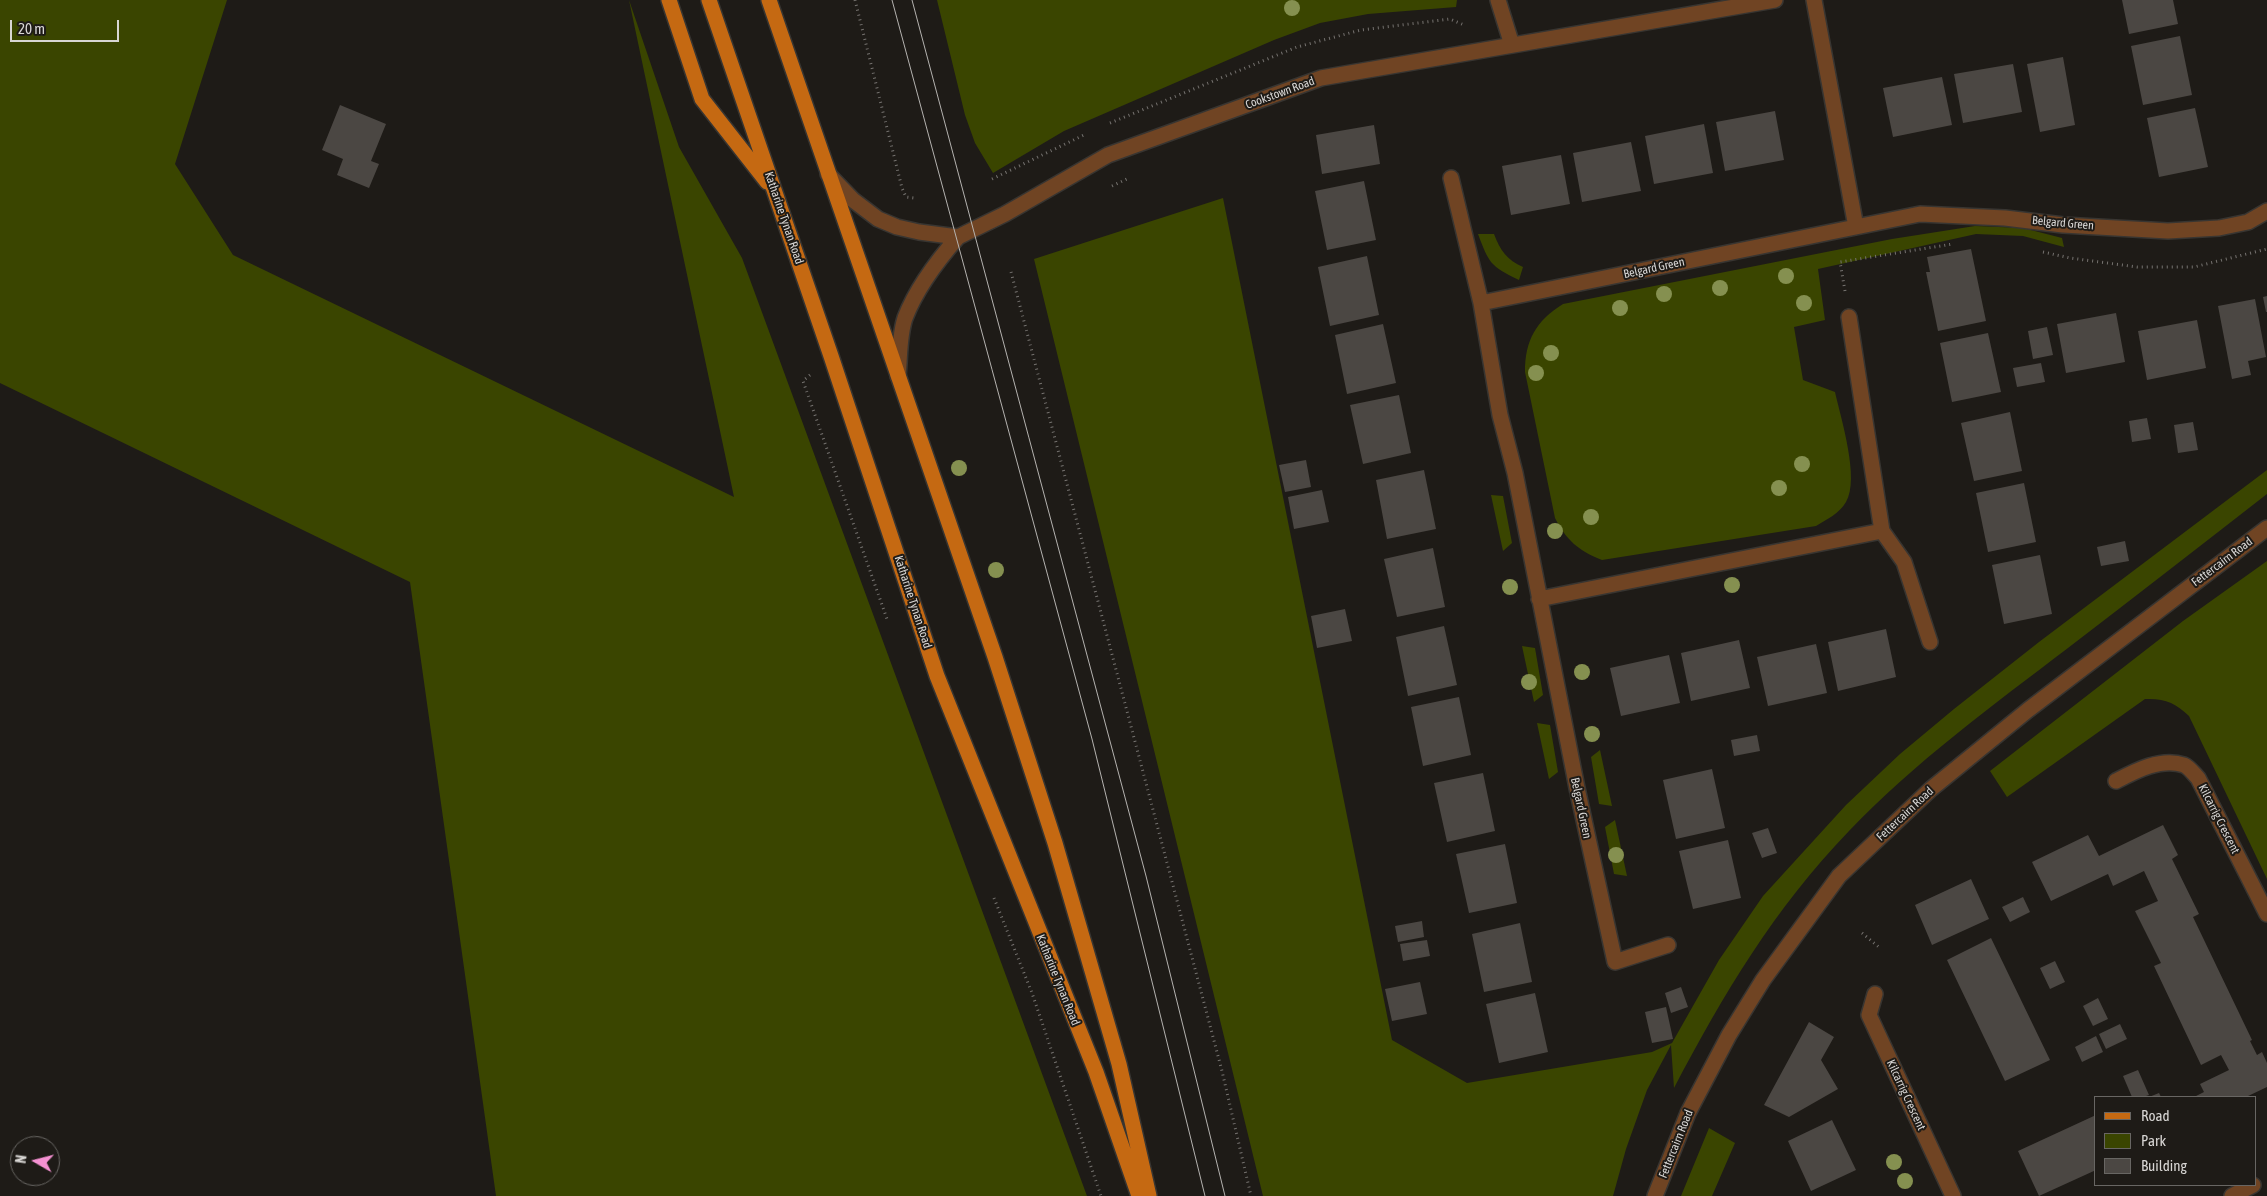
<!DOCTYPE html>
<style>
body{margin:0}
#map{position:relative;width:2267px;height:1196px;overflow:hidden;background:#1e1b17;font-family:"Asap Condensed",sans-serif}
canvas{display:block}
.legend{position:absolute;left:2094px;top:1096px;width:162px;height:90px;box-sizing:border-box;background:#1e1b17;border:1px solid #686663;margin:0;padding:6px 9px;list-style:none;font-size:15px;color:#d8d6d4}
.legend li{display:flex;align-items:center;gap:10px;height:25px}
.legend b{width:25px;border:1px solid #686663}
.north{position:absolute;left:10px;top:1136px;width:50px;height:50px;box-sizing:border-box;background:#1e1b17;border:1px solid #686663;border-radius:50%;rotate:278deg;font-size:14px;font-weight:700;line-height:20px;text-align:center;color:#d8d6d4}
.north::after{content:'';display:block;margin:auto;width:18px;height:22px;background:#f591d2;clip-path:polygon(50% 0,100% 100%,50% 72%,0 100%)}
.scale{position:absolute;left:10px;top:20px;width:109px;height:22px;box-sizing:border-box;border:2px solid #d8d6d4;border-top:0;padding-left:6px;font-size:15px;line-height:18px;white-space:nowrap;color:#d8d6d4;-webkit-text-stroke:4px #1e1b17;paint-order:stroke}
</style>
<div id="map">
<canvas width="2267" height="1196"></canvas>
<ul class="legend">
<li><b style="height:6px;background:#c56912"></b>Road</li>
<li><b style="height:14px;background:#3a4500"></b>Park</li>
<li><b style="height:14px;background:#4b4743"></b>Building</li>
</ul>
<div class="north">N</div>
<div class="scale">20 m</div>
</div>
<script>
const ctx = document.querySelector('canvas').getContext('2d');
ctx.lineJoin = 'round';
function fill(path, color) {
  ctx.fillStyle = color;
  ctx.fill(path, 'evenodd');
}
function trace(path, color, width, dash) {
  ctx.strokeStyle = color;
  ctx.lineWidth = width;
  ctx.lineCap = dash ? 'butt' : 'round';
  ctx.setLineDash(dash || []);
  ctx.stroke(path);
}
function drawText(font, color, halo, rows, align = 'center') {
  ctx.font = font + ' "Asap Condensed",sans-serif';
  ctx.lineWidth = 4;
  ctx.setLineDash([]);
  ctx.textBaseline = 'middle';
  ctx.strokeStyle = halo;
  ctx.fillStyle = color;
  for (const [text, x, y, turn = 0] of rows) {
    ctx.save();
    ctx.translate(x, y);
    ctx.rotate((+turn || 0) * Math.PI / 180);
    ctx.textAlign = isNaN(turn) ? turn : align;
    if (halo) ctx.strokeText(text, 0, 0);
    ctx.fillText(text, 0, 0);
    ctx.restore();
  }
}
const green = new Path2D(`
 M0 0H227L175 164 233 255 734 497 629 0 679 147 742 258 1087 1196H496L410 582 0 383Z
 M937 0H1457L1456 7 1368 14 1320 23 1274 40 1064 131 993 173 975 143 965 115Z
 M1223 198 1392 1040 1467 1083 1652 1052 1672 1043 1719 960 1763 896 1846 805 1900 754 1954 709 2039 642 2267 470V494C2201 545 2135 597 2068 648 1992 706 1915 762 1849 831 1774 909 1724 993 1674 1088L1671 1045 1647 1090 1626 1149 1613 1196H1263L1034 259Z
 M1975 226 2023 228 2062 238 2064 247 2023 236 1976 234 1818 269 1825 320 1794 327 1803 380 1835 392C1841 419 1860 479 1846 502 1839 514 1827 519 1816 526L1602 560C1579 551 1566 540 1555 518L1525 372C1525 340 1536 321 1563 304L1892 239Z
 M1478 234H1494C1500 250 1507 260 1523 267L1519 280C1490 266 1489 263 1478 234Z
 M1491 495 1503 496 1512 543 1503 551Z
 M2267 561V879L2189 716C2176 703 2164 698 2145 699L2007 797 1990 771 2183 621Z
 M1522 646 1535 648 1543 695 1534 702Z
 M1537 723 1550 725 1558 772 1549 779Z
 M1600 750 1612 806 1599 804 1591 757Z
 M1615 820 1627 876 1614 874 1605 827Z
 M1709 1128 1735 1143 1712 1196H1681Z`);
const building = new Path2D(`
 M2122 0H2173L2178 24 2129 34Z
 M2180 36 2192 95 2143 105 2131 46Z
 M2063 57 2075 125 2040 132 2027 64Z
 M2013 64 2022 112 1963 123 1954 74Z
 M1942 77 1952 125 1893 137 1883 88Z
 M340 105 386 124 371 161 379 164 369 188 337 175 343 159 322 150Z
 M2195 108 2208 167 2159 177 2147 118Z
 M1775 111 1784 160 1725 171 1716 122Z
 M1704 124 1713 173 1654 184 1645 136Z
 M1374 125 1380 164 1322 174 1316 135Z
 M1631 142 1641 191 1582 202 1573 153Z
 M1561 155 1570 204 1511 215 1502 166Z
 M1364 181 1376 240 1327 250 1315 191Z
 M1971 249 1986 321 1938 331 1926 272H1930L1927 257Z
 M1367 256 1379 315 1330 326 1318 267Z
 M2267 296V312H2266L2263 297Z
 M2255 299 2266 357 2248 361 2251 375 2232 379 2218 306Z
 M2116 313 2125 362 2066 373 2057 324Z
 M2197 320 2206 368 2147 380 2138 331Z
 M1383 324 1396 383 1347 394 1335 335Z
 M2047 327 2053 355 2033 359 2028 331Z
 M1988 333 2001 392 1952 402 1940 343Z
 M2041 363 2045 382 2017 387 2013 368Z
 M1399 395 1411 453 1363 464 1350 405Z
 M2010 412 2022 471 1974 481 1961 423Z
 M2147 418 2151 439 2132 442 2129 421Z
 M2193 422 2198 450 2178 453 2174 425Z
 M1306 460 1311 487 1285 492 1279 465Z
 M1424 470 1436 529 1387 539 1376 480Z
 M2024 483 2036 542 1988 552 1976 493Z
 M1322 490 1329 522 1294 529 1288 497Z
 M2125 541 2129 561 2101 566 2097 547Z
 M1433 548 1445 607 1397 617 1384 559Z
 M2040 555 2052 614 2004 624 1992 565Z
 M1345 609 1352 641 1317 648 1311 616Z
 M1444 626 1457 685 1408 696 1396 637Z
 M1886 629 1896 677 1838 691 1828 642Z
 M1739 640 1750 688 1691 701 1681 653Z
 M1816 644 1827 693 1768 706 1757 657Z
 M1669 655 1680 703 1621 716 1610 668Z
 M1459 697 1471 755 1423 766 1411 707Z
 M1757 735 1760 751 1734 756 1731 740Z
 M1712 769 1725 828 1676 839 1663 780Z
 M1483 773 1495 831 1447 842 1434 783Z
 M2163 825 2178 855 2172 859 2199 914 2193 917 2252 1040 2250 1041 2257 1055 2262 1052 2267 1063V1087L2246 1097H2194L2204 1092 2200 1084 2229 1070 2221 1055 2201 1065 2154 966 2161 963 2135 911 2158 901 2144 871 2113 886 2108 874 2051 901 2032 862 2088 835 2099 856Z
 M1768 828 1777 853 1762 858 1752 833Z
 M1728 840 1741 898 1693 909 1679 851Z
 M1505 844 1517 903 1469 913 1456 854Z
 M1971 879 1989 919 1932 945 1915 905Z
 M2023 897 2030 912 2010 922 2002 907Z
 M1422 921 1424 937 1398 942 1395 926Z
 M1520 923 1532 982 1484 992 1472 934Z
 M1991 938 2050 1060 2005 1081 1947 960Z
 M1427 940 1430 956 1403 961 1400 944Z
 M2055 961 2065 982 2050 989 2040 968Z
 M1420 982 1427 1014 1392 1021 1385 989Z
 M1681 987 1688 1007 1671 1013 1665 993Z
 M1535 993 1548 1052 1499 1063 1486 1004Z
 M2098 998 2108 1019 2093 1026 2083 1006Z
 M1666 1007 1673 1039 1652 1043 1645 1012Z
 M1809 1022 1834 1037 1821 1060 1838 1089 1789 1117 1764 1105Z
 M2120 1024 2127 1039 2106 1049 2099 1034Z
 M2096 1036 2103 1052 2082 1062 2075 1047Z
 M2138 1070 2149 1095 2143 1097H2132L2123 1076Z
 M2159 1093 2161 1097H2149Z
 M2096 1115V1170L2039 1196 2018 1151Z
 M1832 1120 1856 1170 1811 1191 1788 1141Z`);
const path = new Path2D(`
 M855 0 902 188 906 197 914 198
 M1110 123 1297 47 1361 30 1450 19 1464 25
 M992 179 1084 135
 M1112 186 1129 178
 M2043 252 2070 258 2137 267H2194L2267 249
 M1011 272 1222 1071 1251 1196
 M1845 291 1840 262 1953 244
 M810 375 803 381 887 619
 M994 898 1032 993 1101 1196
 M1862 933 1880 948`);
const minor = new Path2D(`
 M1498 0 1512 45
 M1814 0 1856 227
 M828 174 853 200 878 219 897 227 919 232 958 237 1005 214 1108 155 1321 78 1775 0
 M1451 178 1481 303 1500 415 1515 473 1577 788 1615 962 1668 945
 M1481 303 1920 214 2005 218 2063 225 2168 231 2219 228 2248 222 2267 211
 M1849 317 1882 531 1904 562 1930 642
 M898 376C900 358 899 336 905 318 916 289 937 261 958 237
 M1539 599 1882 531
 M2116 781C2135 771 2161 757 2184 765 2189 767 2194 774 2198 778L2267 914
 M1875 994 1869 1015 1953 1196
 M1655 1196 1688 1113 1729 1035 1763 980 1839 876 1931 789 2028 710 2267 528
 M2232 1196 2253 1185`);
const major = new Path2D(`
 M669 0 702 99 767 182
 M709 0 831 356 937 676 1096 1072 1139 1196
 M769 0 995 657 1055 843 1119 1064 1149 1196`);
const tram = new Path2D(`
 M892 0 1092 739 1205 1196
 M912 0 1146 876 1225 1196`);
const trees = [
 [1292,8],
 [1786,276],
 [1720,288],
 [1664,294],
 [1804,303],
 [1620,308],
 [1551,353],
 [1536,373],
 [1802,464],
 [959,468],
 [1779,488],
 [1591,517],
 [1555,531],
 [996,570],
 [1732,585],
 [1510,587],
 [1582,672],
 [1529,682],
 [1592,734],
 [1616,855],
 [1894,1162],
 [1905,1181]
];
const streetNames = [
 ["Cookstown Road",1280,93,-20],
 ["Katharine Tynan Road",784,218,71],
 ["Belgard Green",2063,223,5],
 ["Belgard Green",1654,268,-12],
 ["Fettercairn Road",2222,562,-37],
 ["Katharine Tynan Road",913,602,72],
 ["Belgard Green",1581,808,78],
 ["Fettercairn Road",1905,814,-43],
 ["Kilcarrig Crescent",2219,819,63],
 ["Katharine Tynan Road",1058,980,68],
 ["Kilcarrig Crescent",1906,1095,65],
 ["Fettercairn Road",1676,1144,-68]
];
fill(green, '#3a4500');
fill(building, '#4b4743');
trace(minor, '#383531', 18);
trace(major, '#383531', 18);
trace(path, '#767370', 3, [1, 4]);
trace(minor, '#704423', 15);
trace(major, '#c56912', 15);
trace(tram, '#b5b3b0', 1);
ctx.fillStyle = '#859050';
for (const [x, y] of trees) {
  ctx.beginPath();
  ctx.arc(x, y, 8, 0, 2 * Math.PI);
  ctx.fill();
}
drawText('12px', '#d8d6d4', '#1e1b17', streetNames);
</script>
